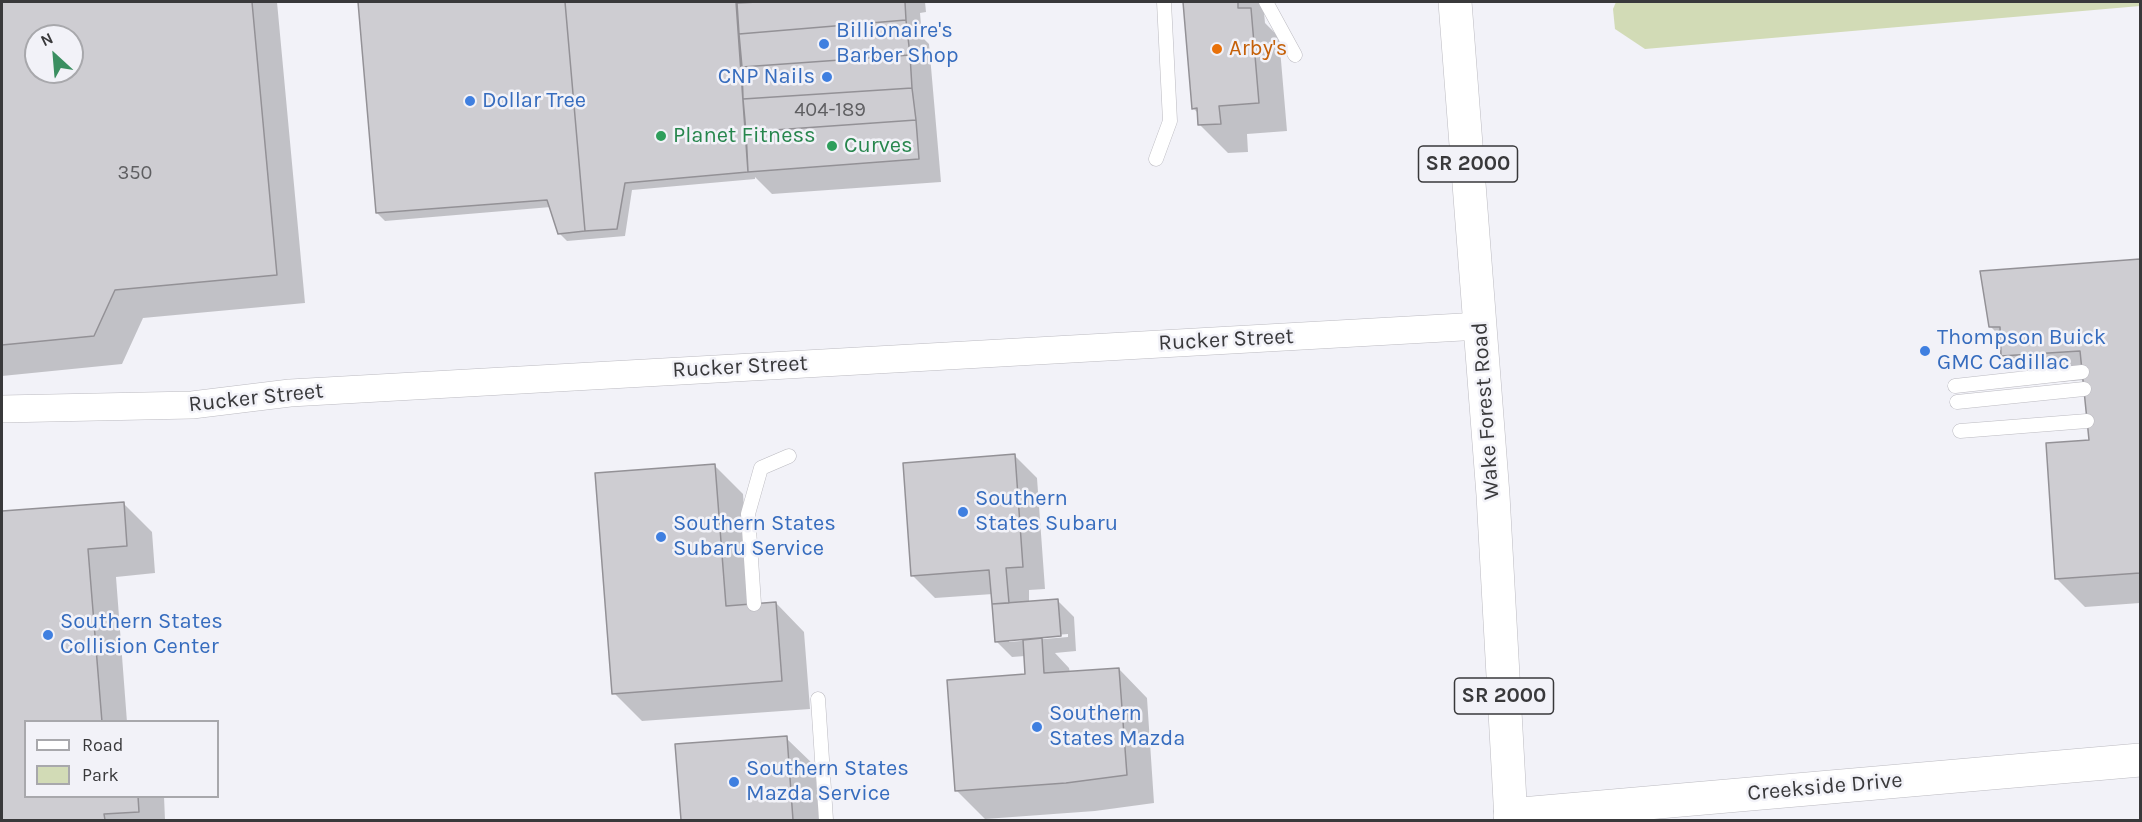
<!DOCTYPE html>
<style>
body{margin:0}
#map{position:relative;width:2142px;height:822px;overflow:hidden;background:#f2f2f8;font-family:Karla,sans-serif}
canvas{display:block}
.frame{position:absolute;inset:0;border:3px solid #39393b;pointer-events:none}
.legend{position:absolute;left:24px;top:720px;width:195px;height:78px;box-sizing:border-box;background:#f2f2f8;border:2px solid #a8a8ac;margin:0;padding:8px 10px;list-style:none;font-size:18px;color:#39393b}
.legend li{display:flex;align-items:center;gap:12px;height:30px}
.legend b{width:30px;border:2px solid #a8a8ac}
.north{position:absolute;left:24px;top:24px;width:60px;height:60px;box-sizing:border-box;background:#f2f2f8;border:2px solid #a8a8ac;border-radius:50%;rotate:334deg;font-size:16px;font-weight:700;line-height:24px;text-align:center;color:#39393b}
.north::after{content:'';display:block;margin:auto;width:21px;height:27px;background:#3b8f61;clip-path:polygon(50% 0,100% 100%,50% 72%,0 100%)}
</style>
<div id="map">
<canvas width="2142" height="822"></canvas>
<div class="frame"></div>
<ul class="legend">
<li><b style="height:8px;background:#fff"></b>Road</li>
<li><b style="height:16px;background:#d2dbb6"></b>Park</li>
</ul>
<div class="north">N</div>
</div>
<script>
const ctx = document.querySelector('canvas').getContext('2d');
ctx.lineJoin = 'round';
function fill(path, color) {
  ctx.fillStyle = color;
  ctx.fill(path, 'evenodd');
}
function trace(path, color, width, dash) {
  ctx.strokeStyle = color;
  ctx.lineWidth = width;
  ctx.lineCap = dash ? 'butt' : 'round';
  ctx.setLineDash(dash || []);
  ctx.stroke(path);
}
function drawText(font, color, halo, rows, align = 'center') {
  ctx.font = font + ' Karla,sans-serif';
  ctx.lineWidth = 5;
  ctx.setLineDash([]);
  ctx.textBaseline = 'middle';
  ctx.strokeStyle = halo;
  ctx.fillStyle = color;
  for (const [text, x, y, turn = 0] of rows) {
    ctx.save();
    ctx.translate(x, y);
    ctx.rotate((+turn || 0) * Math.PI / 180);
    ctx.textAlign = isNaN(turn) ? turn : align;
    if (halo) ctx.strokeText(text, 0, 0);
    ctx.fillText(text, 0, 0);
    ctx.restore();
  }
}
const green = new Path2D(`
 M1616 2H2140V6L1645 49 1615 29 1613 9Z`);
const shadow = new Path2D(`
 M2 2H277L305 303 143 318 122 364 2 376ZM36 36H72V72H36Z
 M351 2H925L926 12 920 13 922 37 929 44 941 182 772 194 755 177V179L632 190 625 236 567 241 559 233 551 207 385 221 377 213 360 3H353Z
 M1185 2H1263L1265 23 1279 37 1287 131 1247 134 1248 152 1228 153 1200 125 1199 114 1193 108Z
 M2140 260V603L2085 607 2056 578 2091 441 2084 380 2031 384 2003 356 2002 338 1990 326 1982 272Z
 M1014 455 1037 478 1045 589 1029 590V603L1058 601 1074 617 1076 651 1055 653 1069 668 1070 673 1119 669 1147 698 1154 803 1095 811 985 819 957 791 1027 675 1025 656 1012 657 996 641 993 594 935 598 912 575ZM1068 634V637L1009 642V639Z
 M714 465 743 494 751 605 776 603 804 632 810 709 642 721 614 693Z
 M123 503 152 532 155 573 116 577 127 722H26V796H164L165 820H2V513Z
 M786 738 815 766 819 820H682L677 745Z`);
const building = new Path2D(`
 M2 2H252L277 275 115 290 94 336 2 345ZM36 36H72V72H36Z
 M358 2H565L585 231 558 234 547 200 376 213Z
 M565 2H736L748 172 625 183 617 229 585 231Z
 M758 2H905L906 20 739 34 737 3Z
 M1183 2H1238V8H1251L1259 103 1219 106 1221 124 1198 125 1197 108 1192 109Z
 M906 20 910 55 742 67 739 34Z
 M910 55 912 88 743 99 742 67Z
 M912 88 916 120 746 132 743 99Z
 M916 120 919 159 748 172 746 132Z
 M2140 259V573L2055 579 2046 443 2089 440 2080 351 2001 356 2000 327H1989L1980 271Z
 M1015 454 1023 567 1006 568 1009 603 992 604 989 570 911 576 903 463Z
 M715 464 726 606 776 602 782 681 612 694 595 473Z
 M124 502 127 546 88 549 102 722H26V796H138L139 812 104 814 105 820H2V511Z
 M1058 599 1061 636 995 642 992 604Z
 M1042 638 1044 673 1119 668 1127 775 1066 783 955 791 947 680 1025 674 1023 640Z
 M787 736 793 820H681L675 744Z`);
const service = new Path2D(`
 M1266 2 1295 55
 M1156 159 1170 121 1164 2
 M1955 386 2082 372
 M1957 402 2084 389
 M1960 431 2087 421
 M754 604 748 514 761 468 789 456
 M818 699 826 820`);
const minor = new Path2D(`
 M2 409 192 405 290 393 1480 326`);
const tertiary = new Path2D(`
 M1510 815 2140 760`);
const primary = new Path2D(`
 M1455 2 1493 495 1511 820`);
const markers = [
 [824,44,6,"#3f7fe0"],
 [1217,49,6,"#e8710a"],
 [827,77,6,"#3f7fe0"],
 [470,101,6,"#3f7fe0"],
 [661,136,6,"#2e9e5b"],
 [832,146,6,"#2e9e5b"],
 [1925,351,6,"#3f7fe0"],
 [963,512,6,"#3f7fe0"],
 [661,537,6,"#3f7fe0"],
 [48,635,6,"#3f7fe0"],
 [1037,727,6,"#3f7fe0"],
 [734,782,6,"#3f7fe0"]
];
const numberNames = [
 ["404-189",830,110],
 ["350",135,173]
];
const shields = [
 [1468,164,99],
 [1504,696,99]
];
const shieldNames = [
 ["SR 2000",1468,164],
 ["SR 2000",1504,696]
];
const shopNames = [
 ["Billionaire's",836,31],
 ["Barber Shop",836,56],
 ["CNP Nails",815,77,"right"],
 ["Dollar Tree",482,101],
 ["Thompson Buick",1937,338],
 ["GMC Cadillac",1937,363],
 ["Southern",975,499],
 ["States Subaru",975,524],
 ["Southern States",673,524],
 ["Subaru Service",673,549],
 ["Southern States",60,622],
 ["Collision Center",60,647],
 ["Southern",1049,714],
 ["States Mazda",1049,739],
 ["Southern States",746,769],
 ["Mazda Service",746,794]
];
const foodNames = [
 ["Arby's",1229,49]
];
const leisureNames = [
 ["Planet Fitness",673,136],
 ["Curves",844,146]
];
const streetNames = [
 ["Rucker Street",1226,340,-3],
 ["Rucker Street",740,367,-3],
 ["Rucker Street",256,398,-6],
 ["Wake Forest Road",1486,411,-94],
 ["Creekside Drive",1825,787,-5]
];
fill(green, '#d2dbb6');
fill(shadow, '#0003');
fill(building, '#cecdd2');
trace(building, '#939196', 1.5);
trace(service, '#bbbac0', 15);
trace(minor, '#bbbac0', 28);
trace(tertiary, '#bbbac0', 34);
trace(primary, '#bbbac0', 34);
trace(service, '#fff', 14);
trace(minor, '#fff', 27);
trace(tertiary, '#fff', 33);
trace(primary, '#fff', 33);
for (const [x, y, r, color] of markers) {
  const dot = new Path2D();
  dot.arc(x, y, r, 0, 2 * Math.PI);
  ctx.fillStyle = color;
  ctx.fill(dot);
  trace(dot, '#f2f2f8', 2);
}
drawText('20px', '#5e5e61', null, numberNames);
for (const [x, y, w] of shields) {
  const box = new Path2D();
  box.roundRect(x - w / 2, y - 18, w, 36, 4.5);
  ctx.fillStyle = '#f2f2f8';
  ctx.fill(box);
  trace(box, '#39393b', 1.5);
}
drawText('bold 21px', '#39393b', null, shieldNames);
drawText('22px', '#366cbe', '#f2f2f8', shopNames, 'left');
drawText('22px', '#c56008', '#f2f2f8', foodNames, 'left');
drawText('22px', '#27864d', '#f2f2f8', leisureNames, 'left');
drawText('22px', '#39393b', '#f2f2f8', streetNames);
</script>
